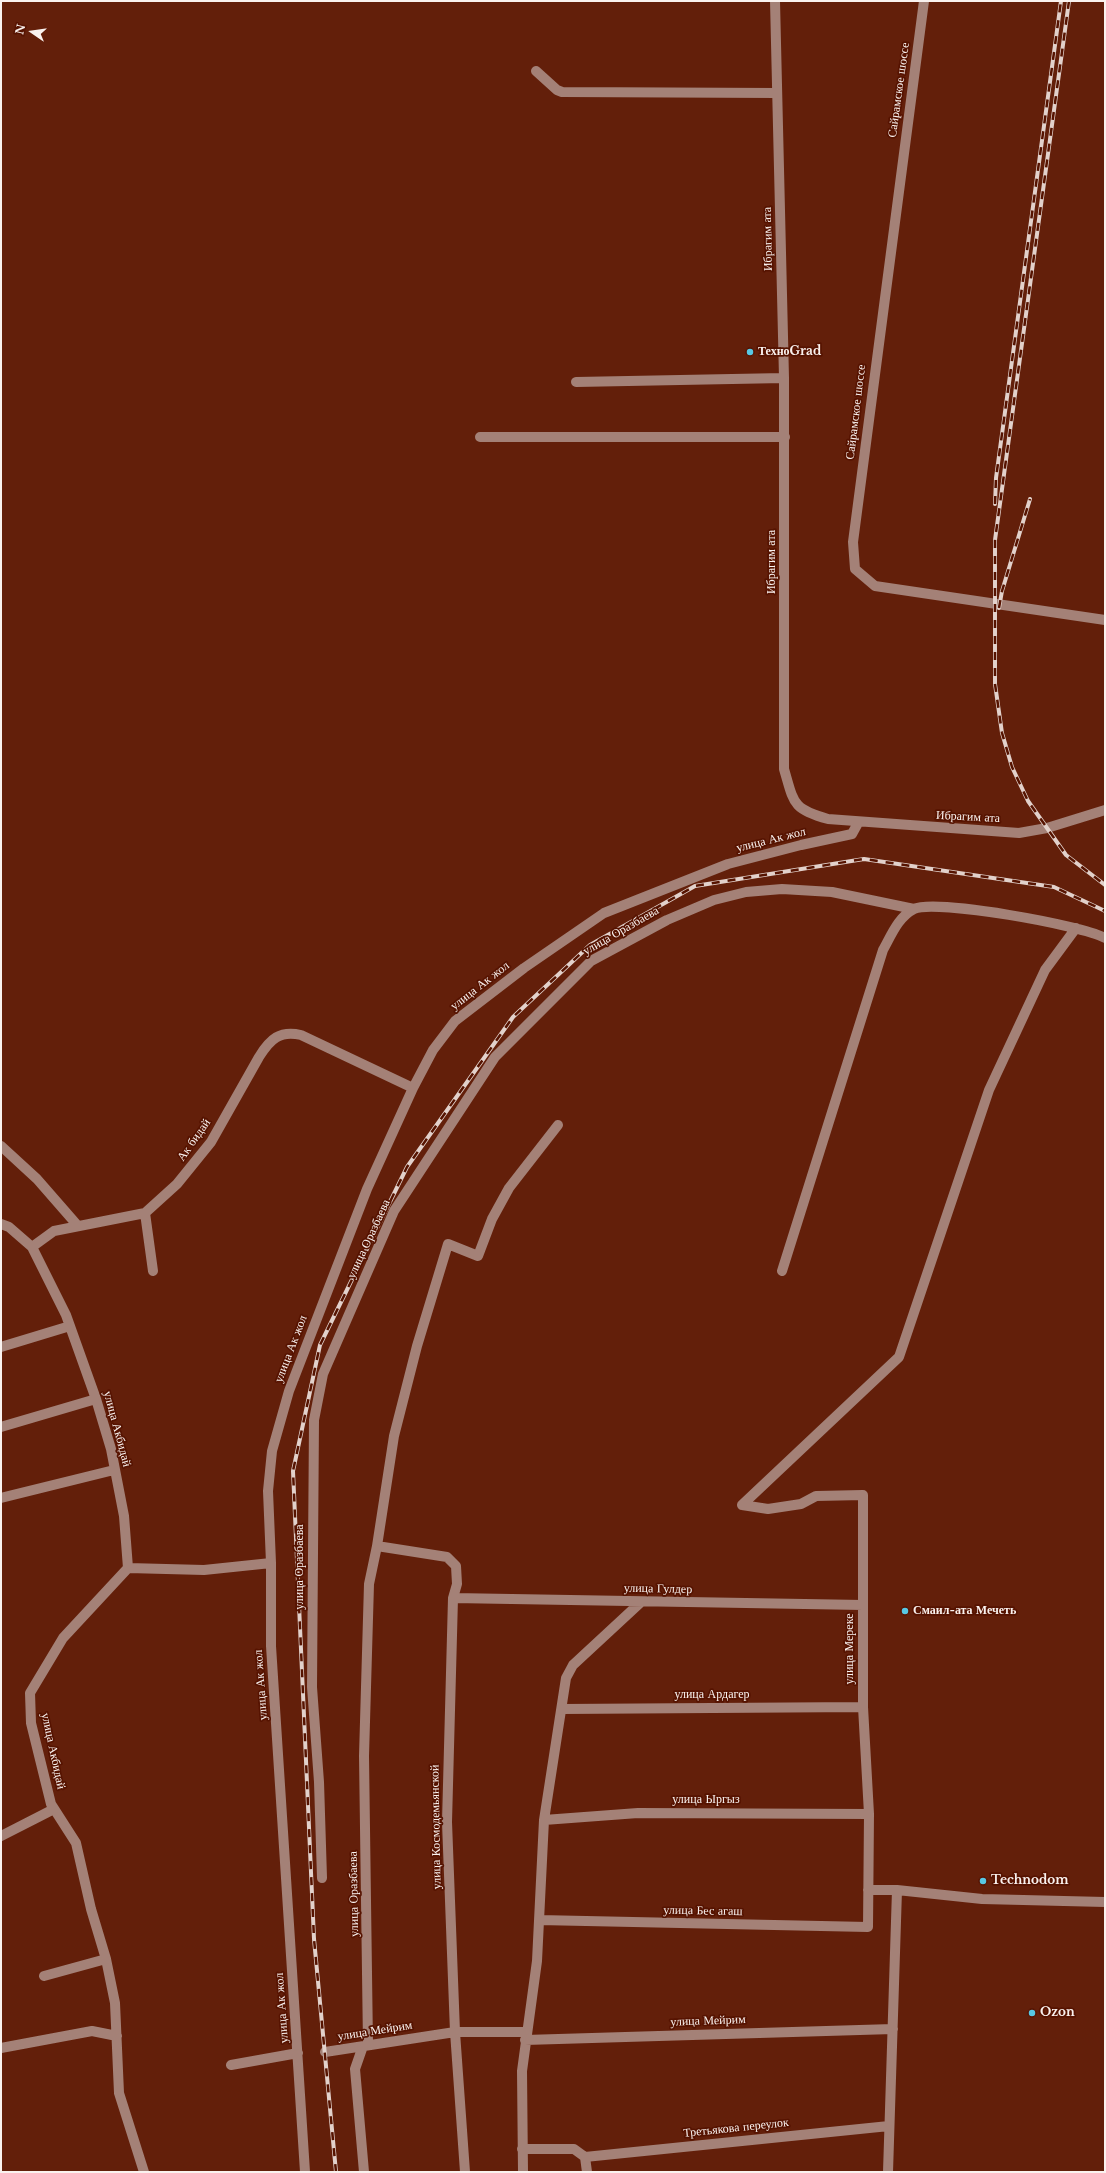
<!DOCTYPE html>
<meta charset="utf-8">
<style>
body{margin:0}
#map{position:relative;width:1106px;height:2173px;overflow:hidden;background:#631f0a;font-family:"Libre Baskerville",serif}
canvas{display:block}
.frame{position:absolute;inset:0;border:2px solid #faf2ef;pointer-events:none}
.north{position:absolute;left:12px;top:12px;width:40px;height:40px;-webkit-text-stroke:3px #561300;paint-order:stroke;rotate:283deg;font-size:11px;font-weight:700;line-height:16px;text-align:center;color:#faf2ef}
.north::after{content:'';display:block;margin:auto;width:14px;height:18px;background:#faf2ef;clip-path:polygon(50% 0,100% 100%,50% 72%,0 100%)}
</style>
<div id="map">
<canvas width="1106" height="2173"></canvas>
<div class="frame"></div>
<div class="north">N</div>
</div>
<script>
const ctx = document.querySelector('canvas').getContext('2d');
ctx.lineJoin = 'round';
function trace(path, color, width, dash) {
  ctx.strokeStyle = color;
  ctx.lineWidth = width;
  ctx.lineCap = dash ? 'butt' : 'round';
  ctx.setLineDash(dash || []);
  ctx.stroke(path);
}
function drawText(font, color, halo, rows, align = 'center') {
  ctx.font = font + ' "Libre Baskerville",serif';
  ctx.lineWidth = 3.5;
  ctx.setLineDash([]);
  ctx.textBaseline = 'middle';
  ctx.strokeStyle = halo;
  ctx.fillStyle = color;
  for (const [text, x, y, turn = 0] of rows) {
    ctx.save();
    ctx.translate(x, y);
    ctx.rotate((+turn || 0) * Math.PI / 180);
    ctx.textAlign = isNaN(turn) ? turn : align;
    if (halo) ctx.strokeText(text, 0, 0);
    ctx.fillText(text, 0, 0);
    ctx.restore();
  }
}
const minor = new Path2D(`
 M775 1 784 378V769C794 803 792 809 828 819L1019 833 1047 828 1105 810
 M924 1 853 542 855 569 875 586 1105 620
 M536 71 557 90 562 92 777 93
 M576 382 784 378
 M480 437H785
 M1 1146 37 1179 78 1226
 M145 1213 153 1271
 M1 1224 9 1227 32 1247
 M782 1271 883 950C891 936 898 917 914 909 935 899 1082 925 1105 938
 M1 1347 70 1326
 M1 1427 96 1399
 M1 1498 114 1470
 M742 1505 899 1357 989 1090 1045 970 1076 928
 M377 1546 447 1557 456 1566 457 1584 453 1598 447 1822 455 2032 465 2172
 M128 1568 204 1570 271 1563
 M453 1598 863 1605
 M562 1709 863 1707
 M544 1820 638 1813 869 1814
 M1 1836 54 1809
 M322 1878 319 1782 312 1687 314 1420 323 1374 394 1211 495 1057 591 961 667 920 714 900 746 892 782 889 832 892 914 909
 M868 1890H897L982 1899 1105 1902
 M539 1920 868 1927 869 1814 863 1707V1495L816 1496 801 1504 768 1509 742 1505
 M44 1976 106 1959
 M525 2040 893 2029
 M368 2045 364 1756 369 1584 377 1546 394 1436 417 1346 448 1244 478 1256 492 1219 509 1188 558 1125
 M363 2046 355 2069 364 2172
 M1 2048 92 2031 117 2036
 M325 2052 455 2032H526
 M231 2065 298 2053
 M522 2149H574L585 2157 587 2172
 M585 2157 889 2126
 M144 2172 119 2093 115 2003 106 1959 91 1909 76 1843 51 1804 31 1723 30 1693 63 1638 128 1568 124 1516 111 1449 96 1399 66 1315 32 1247 54 1231 145 1213 177 1184 211 1142 259 1057C270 1039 280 1030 301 1035L413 1088
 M305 2172 271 1646V1563L268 1491 272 1451 289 1391 367 1189 413 1088 433 1050 455 1021 524 968 604 913 728 864 801 845 852 834 858 823
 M523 2172 522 2071 537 1961 544 1820 566 1678 573 1665 641 1602
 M888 2172 897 1890`);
const rail = new Path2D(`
 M1069 1 995 540V684L1002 733 1012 767 1028 801 1066 855 1105 885
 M995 504 996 478 1061 1
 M999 608 1002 591 1030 499
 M336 2172 314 1939 293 1471 320 1345 407 1167 513 1017 590 945 695 886 864 859 1054 887 1105 911`);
const markers = [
 [750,352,4,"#58c8e4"],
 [905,1611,4,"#58c8e4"],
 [983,1881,4,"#58c8e4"],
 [1032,2013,4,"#58c8e4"]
];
const streetNames = [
 ["Сайрамское шоссе",899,90,-82],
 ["Ибрагим ата",768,239,-91],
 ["Сайрамское шоссе",856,412,-83],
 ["Ибрагим ата",772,562,-90],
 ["Ибрагим ата",968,817,3],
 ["улица Ак жол",771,840,-14],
 ["улица Оразбаева",621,931,-30],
 ["улица Ак жол",480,986,-38],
 ["Ак бидай",194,1140,-55],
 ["улица Оразбаева",369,1239,-65],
 ["улица Ак жол",291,1349,-69],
 ["улица Акбидай",117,1429,75],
 ["улица Оразбаева",300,1567,-90],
 ["улица Гулдер",658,1589,1],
 ["улица Мереке",850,1649,-90],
 ["улица Ак жол",261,1685,-94],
 ["улица Ардагер",712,1695],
 ["улица Акбидай",53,1751,78],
 ["улица Ыргыз",706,1800],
 ["улица Космодемьянской",436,1827,-91],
 ["улица Оразбаева",354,1894,-91],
 ["улица Бес агаш",703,1911,1],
 ["улица Ак жол",282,2008,-94],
 ["улица Мейрим",708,2021,-2],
 ["улица Мейрим",375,2031,-9],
 ["Третьякова переулок",736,2128,-6]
];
const poiNames = [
 ["ТехноGrad",758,352],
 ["Смаил-ата Мечеть",913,1611],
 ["Technodom",991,1881],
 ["Ozon",1040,2013]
];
trace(minor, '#a48177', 10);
trace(rail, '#e2d1cb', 4);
trace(rail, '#561300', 2.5, [8]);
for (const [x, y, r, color] of markers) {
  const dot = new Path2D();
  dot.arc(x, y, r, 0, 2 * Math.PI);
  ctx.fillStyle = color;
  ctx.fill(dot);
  trace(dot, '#561300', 1.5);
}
drawText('12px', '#faf2ef', '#561300', streetNames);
drawText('bold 12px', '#faf2ef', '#561300', poiNames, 'left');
</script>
